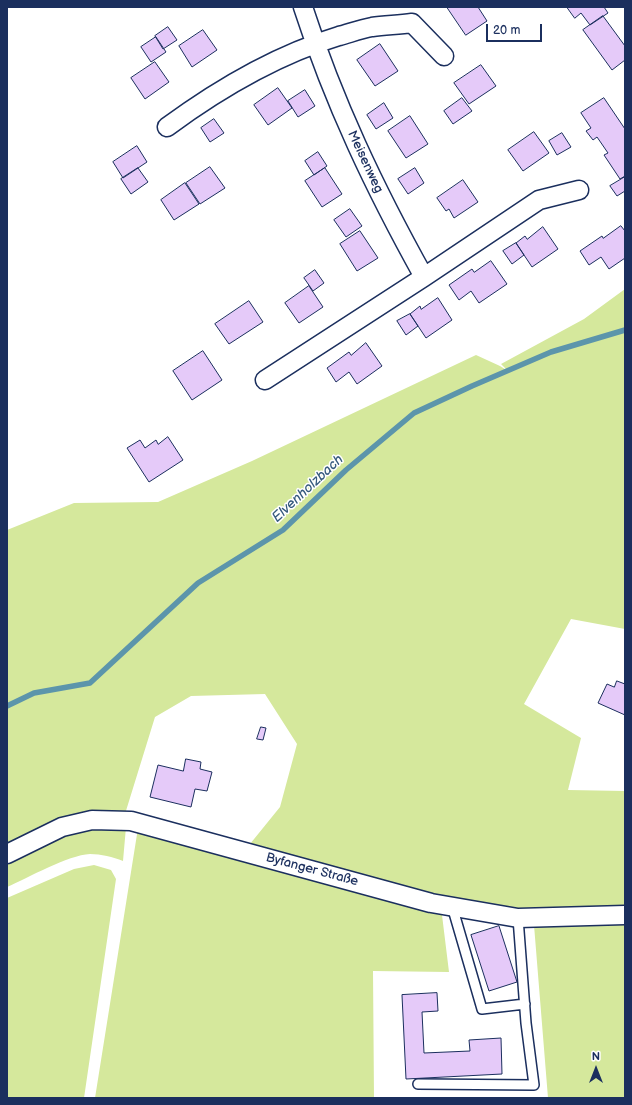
<!DOCTYPE html>
<meta charset="utf-8">
<style>
body{margin:0}
#map{position:relative;width:632px;height:1105px;overflow:hidden;background:#fff;font-family:"Balsamiq Sans",sans-serif}
canvas{display:block}
.frame{position:absolute;inset:0;border:8px solid #1b2f5e;pointer-events:none}
.north{position:absolute;left:576px;top:1049px;width:40px;height:40px;-webkit-text-stroke:3px #fff;paint-order:stroke;rotate:0deg;font-size:11px;font-weight:700;line-height:16px;text-align:center;color:#1b2f5e}
.north::after{content:'';display:block;margin:auto;width:14px;height:18px;background:#1b2f5e;clip-path:polygon(50% 0,100% 100%,50% 72%,0 100%)}
.scale{position:absolute;left:486px;top:24px;width:56px;height:18px;box-sizing:border-box;border:2px solid #1b2f5e;border-top:0;padding-left:5px;font-size:12px;line-height:14px;white-space:nowrap;color:#1b2f5e;-webkit-text-stroke:3px #fff;paint-order:stroke}
</style>
<div id="map">
<canvas width="632" height="1105"></canvas>
<div class="frame"></div>
<div class="north">N</div>
<div class="scale">20 m</div>
</div>
<script>
const ctx = document.querySelector('canvas').getContext('2d');
ctx.lineJoin = 'round';
function fill(path, color) {
  ctx.fillStyle = color;
  ctx.fill(path, 'evenodd');
}
function trace(path, color, width, dash) {
  ctx.strokeStyle = color;
  ctx.lineWidth = width;
  ctx.lineCap = dash ? 'butt' : 'round';
  ctx.setLineDash(dash || []);
  ctx.stroke(path);
}
function drawText(font, color, halo, rows, align = 'center') {
  ctx.font = font + ' "Balsamiq Sans",sans-serif';
  ctx.lineWidth = 3;
  ctx.setLineDash([]);
  ctx.textBaseline = 'middle';
  ctx.strokeStyle = halo;
  ctx.fillStyle = color;
  for (const [text, x, y, turn = 0] of rows) {
    ctx.save();
    ctx.translate(x, y);
    ctx.rotate((+turn || 0) * Math.PI / 180);
    ctx.textAlign = isNaN(turn) ? turn : align;
    if (halo) ctx.strokeText(text, 0, 0);
    ctx.fillText(text, 0, 0);
    ctx.restore();
  }
}
const green = new Path2D(`
 M625 289V629L571 619 524 704 581 738 568 790 625 791V910L531 912 460 904 250 844 280 807 297 744 265 694 191 696 155 717 125 814H84L47 824 7 845V530L74 503 158 502 252 461 476 355 500 366 508 371 501 364 584 319Z
 M97 827H126L123 861C113 857 101 854 90 854 68 855 28 878 7 887V863L70 833Z
 M138 828 442 915 449 972 373 971 374 1098H95Z
 M94 865 111 870 116 879 84 1098H7V898L74 869Z
 M625 920V1098H548L534 925Z`);
const stream = new Path2D(`
 M7 706 34 693 90 683 198 583 283 530 346 470 414 413 472 386 551 352 625 330`);
const building = new Path2D(`
 M447 7H478L487 21 466 35Z
 M567 7H604L608 13 590 25 581 13 575 18Z
 M603 16 625 46V60L612 70 583 30Z
 M168 27 177 40 163 49 155 36Z
 M203 30 217 50 192 67 179 46Z
 M156 37 166 52 151 62 141 47Z
 M380 44 398 71 375 86 357 60Z
 M155 62 169 82 145 99 131 78Z
 M481 65 496 86 469 104 454 83Z
 M278 88 292 108 268 125 254 105Z
 M305 90 315 106 298 117 288 101Z
 M462 98 472 111 453 124 444 111Z
 M604 98 625 129V176L620 179 604 155 608 153 597 137 593 140 586 131 591 128 581 113Z
 M384 103 393 118 376 129 367 115Z
 M410 116 428 144 406 158 388 131Z
 M214 119 224 133 210 142 201 128Z
 M534 132 549 153 523 171 508 150Z
 M562 133 571 147 557 155 549 141Z
 M137 146 147 162 123 178 113 162Z
 M318 152 327 166 314 175 305 161Z
 M210 167 225 188 200 204 186 183Z
 M138 168 148 182 131 194 121 179Z
 M325 168 342 194 322 207 305 181Z
 M415 168 424 183 408 194 398 179Z
 M625 177V191L617 196 610 186Z
 M463 180 478 202 454 218 449 209 446 211 437 198Z
 M185 183 199 204 174 220 161 200Z
 M350 209 362 226 346 237 334 220Z
 M621 226 625 231V258L609 269 601 257 589 265 580 251 602 236 603 238Z
 M543 227 558 249 532 267 516 243 525 236 527 239Z
 M360 231 378 258 357 271 340 244Z
 M516 243 524 255 512 264 503 251Z
 M491 261 507 284 479 303 471 291 459 300 449 285 472 269 474 272Z
 M315 270 324 283 313 291 304 278Z
 M309 286 323 307 299 323 285 303Z
 M438 298 452 320 426 338 410 314 420 306 421 309Z
 M249 301 263 322 229 344 215 324Z
 M410 314 418 326 406 335 397 321Z
 M366 343 382 366 357 384 349 372 336 382 327 368 349 352 351 355Z
 M203 351 222 380 192 400 173 371Z
 M168 437 183 460 149 482 127 448 140 440 145 448 156 440 158 444Z
 M617 681 625 684V715L598 703 607 684 614 687Z
 M261 727 266 728 263 740 257 739Z
 M186 759 201 762 200 769 212 772 207 791 195 789 191 807 150 797 158 765 183 771Z
 M499 926 517 982 489 991 471 935Z
 M437 993 438 1011 422 1012 424 1053 470 1051 469 1040 501 1038 502 1074 406 1079 402 995Z`);
const lane = new Path2D(`
 M452 906 482 1009 525 1004
 M418 1084 534 1085 526 1023 518 918`);
const street = new Path2D(`
 M303 7C334 103 375 189 424 277
 M167 127C220 88 276 55 339 36 350 33 361 29 372 27 385 25 398 25 412 23L444 56
 M265 380 424 277 539 200 579 190
 M7 854 62 827 92 820 131 821 431 903 518 918 625 915`);
const streetNames = [
 ["Meisenweg",365,162,65],
 ["Byfanger Straße",312,870,15]
];
const waterNames = [
 ["Elvenholzbach",308,489,-43]
];
fill(green, '#d5e89c');
trace(stream, '#5c95ab', 5.5);
fill(building, '#e5caf9');
trace(building, '#1b2f5e', 1);
trace(lane, '#1b2f5e', 12);
trace(street, '#1b2f5e', 21);
trace(lane, '#fff', 9);
trace(street, '#fff', 18);
drawText('13px', '#1b2f5e', '#fff', streetNames);
drawText('italic 14px', '#365a7e', '#fff', waterNames);
</script>
